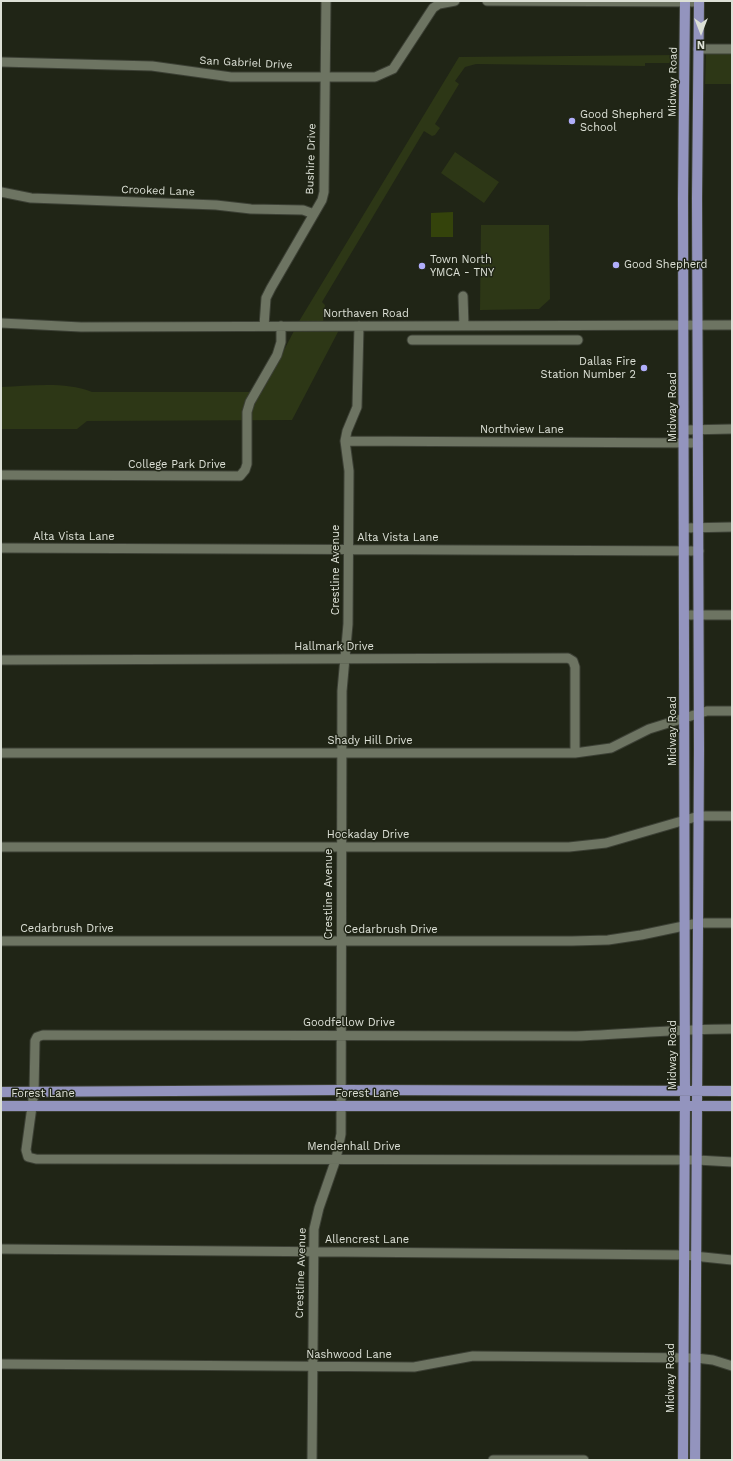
<!DOCTYPE html>
<style>
body{margin:0}
#map{position:relative;width:733px;height:1461px;overflow:hidden;background:#202516;font-family:"Work Sans",sans-serif}
canvas{display:block}
.frame{position:absolute;inset:0;border:2px solid #dce0d6;pointer-events:none}
.north{position:absolute;left:681px;top:12px;width:40px;height:40px;-webkit-text-stroke:3px #202516;paint-order:stroke;rotate:180deg;font-size:11px;font-weight:700;line-height:16px;text-align:center;color:#dce0d6}
.north::after{content:'';display:block;margin:auto;width:14px;height:18px;background:#dce0d6;clip-path:polygon(50% 0,100% 100%,50% 72%,0 100%)}
</style>
<div id="map">
<canvas width="733" height="1461"></canvas>
<div class="frame"></div>
<div class="north">N</div>
</div>
<script>
const ctx = document.querySelector('canvas').getContext('2d');
ctx.lineJoin = 'round';
function fill(path, color) {
  ctx.fillStyle = color;
  ctx.fill(path, 'evenodd');
}
function trace(path, color, width, dash) {
  ctx.strokeStyle = color;
  ctx.lineWidth = width;
  ctx.lineCap = dash ? 'butt' : 'round';
  ctx.setLineDash(dash || []);
  ctx.stroke(path);
}
function drawText(font, color, halo, rows, align = 'center') {
  ctx.font = font + ' "Work Sans",sans-serif';
  ctx.lineWidth = 3;
  ctx.setLineDash([]);
  ctx.textBaseline = 'middle';
  ctx.strokeStyle = halo;
  ctx.fillStyle = color;
  for (const [text, x, y, turn = 0] of rows) {
    ctx.save();
    ctx.translate(x, y);
    ctx.rotate((+turn || 0) * Math.PI / 180);
    ctx.textAlign = isNaN(turn) ? turn : align;
    if (halo) ctx.strokeText(text, 0, 0);
    ctx.fillText(text, 0, 0);
    ctx.restore();
  }
}
const green = new Path2D(`
 M706 54H732V84H705Z
 M678 55V63H645V66L476 64 465 67 455 81 459 84 435 124 440 128 435 135 432 136 424 131 322 302 325 305 323 322 298 323 459 57Z
 M455 152 499 182 484 203 441 173Z
 M481 225H549L550 299 539 309 480 310Z
 M295 329 339 330 292 420 87 421 77 429H1V387C31 386 64 381 92 392H262Z`);
const water = new Path2D(`
 M453 212V237H431V213Z`);
const minor = new Path2D(`
 M487 1 699 2
 M698 49H732
 M1 62 152 66 231 77H375L393 69 433 8 439 4 455 1
 M1 192 31 198 216 205 251 209 303 210 314 214
 M463 296 464 326
 M1 323 81 327 732 325
 M264 326 266 298 271 288 322 200 324 192 326 1
 M412 340H578
 M685 430 732 429
 M345 441 698 443
 M1 475 240 476 245 470 247 464V412L250 402 277 355 281 342V326
 M685 528 732 527
 M1 548 699 551
 M685 615H732
 M1 660 568 658 573 661 575 667V753
 M1 753H575L611 748 649 729 707 711H732
 M1 847H569L606 843 699 816H732
 M1 941H572L608 940 641 935 698 923H732
 M732 1029C680 1029 628 1034 576 1036L43 1035 37 1037 35 1041 34 1092 26 1150 28 1157 36 1159 697 1160 732 1162
 M1 1249 684 1255 732 1260
 M1 1364 414 1367 473 1356 696 1358 713 1360 732 1366
 M312 1460 314 1229 319 1208 336 1159 341 1134 342 691 348 624 349 471 345 441 347 431 357 407 359 326
 M493 1460H584`);
const major = new Path2D(`
 M1 1092 341 1090 732 1091
 M1 1106H732
 M683 1460 685 1092 683 198 685 1
 M695 1460 699 749 697 198 699 1`);
const markers = [
 [572,121,4,"#b0aefa"],
 [616,265,4,"#b0aefa"],
 [422,266,4,"#b0aefa"],
 [644,368,4,"#b0aefa"]
];
const streetNames = [
 ["San Gabriel Drive",246,63,3],
 ["Midway Road",673,82,-89],
 ["Bushire Drive",311,159,-88],
 ["Crooked Lane",158,191,2],
 ["Northaven Road",366,314],
 ["Midway Road",673,407,-90],
 ["Northview Lane",522,430],
 ["College Park Drive",177,465],
 ["Alta Vista Lane",74,537],
 ["Alta Vista Lane",398,538],
 ["Crestline Avenue",336,570,-90],
 ["Hallmark Drive",334,647],
 ["Midway Road",673,731,-90],
 ["Shady Hill Drive",370,741],
 ["Hockaday Drive",368,835],
 ["Crestline Avenue",329,894,-90],
 ["Cedarbrush Drive",67,929],
 ["Cedarbrush Drive",391,930],
 ["Goodfellow Drive",349,1023],
 ["Midway Road",673,1055,-90],
 ["Forest Lane",43,1094],
 ["Forest Lane",367,1094],
 ["Mendenhall Drive",354,1147],
 ["Allencrest Lane",367,1240],
 ["Crestline Avenue",301,1273,-88],
 ["Nashwood Lane",349,1355],
 ["Midway Road",671,1378,-90]
];
const poiNames = [
 ["Good Shepherd",580,115],
 ["School",580,128],
 ["Town North",430,260],
 ["YMCA - TNY",430,273],
 ["Good Shepherd",624,265],
 ["Dallas Fire",636,362,"right"],
 ["Station Number 2",636,375,"right"]
];
fill(green, '#2d3716');
fill(water, '#34430b');
trace(minor, '#3c4035', 11);
trace(major, '#3c4035', 12);
trace(minor, '#6d7462', 9);
trace(major, '#9394be', 10);
for (const [x, y, r, color] of markers) {
  const dot = new Path2D();
  dot.arc(x, y, r, 0, 2 * Math.PI);
  ctx.fillStyle = color;
  ctx.fill(dot);
  trace(dot, '#202516', 1.5);
}
drawText('11px', '#dce0d6', '#202516', streetNames);
drawText('11px', '#dce0d6', '#202516', poiNames, 'left');
</script>
